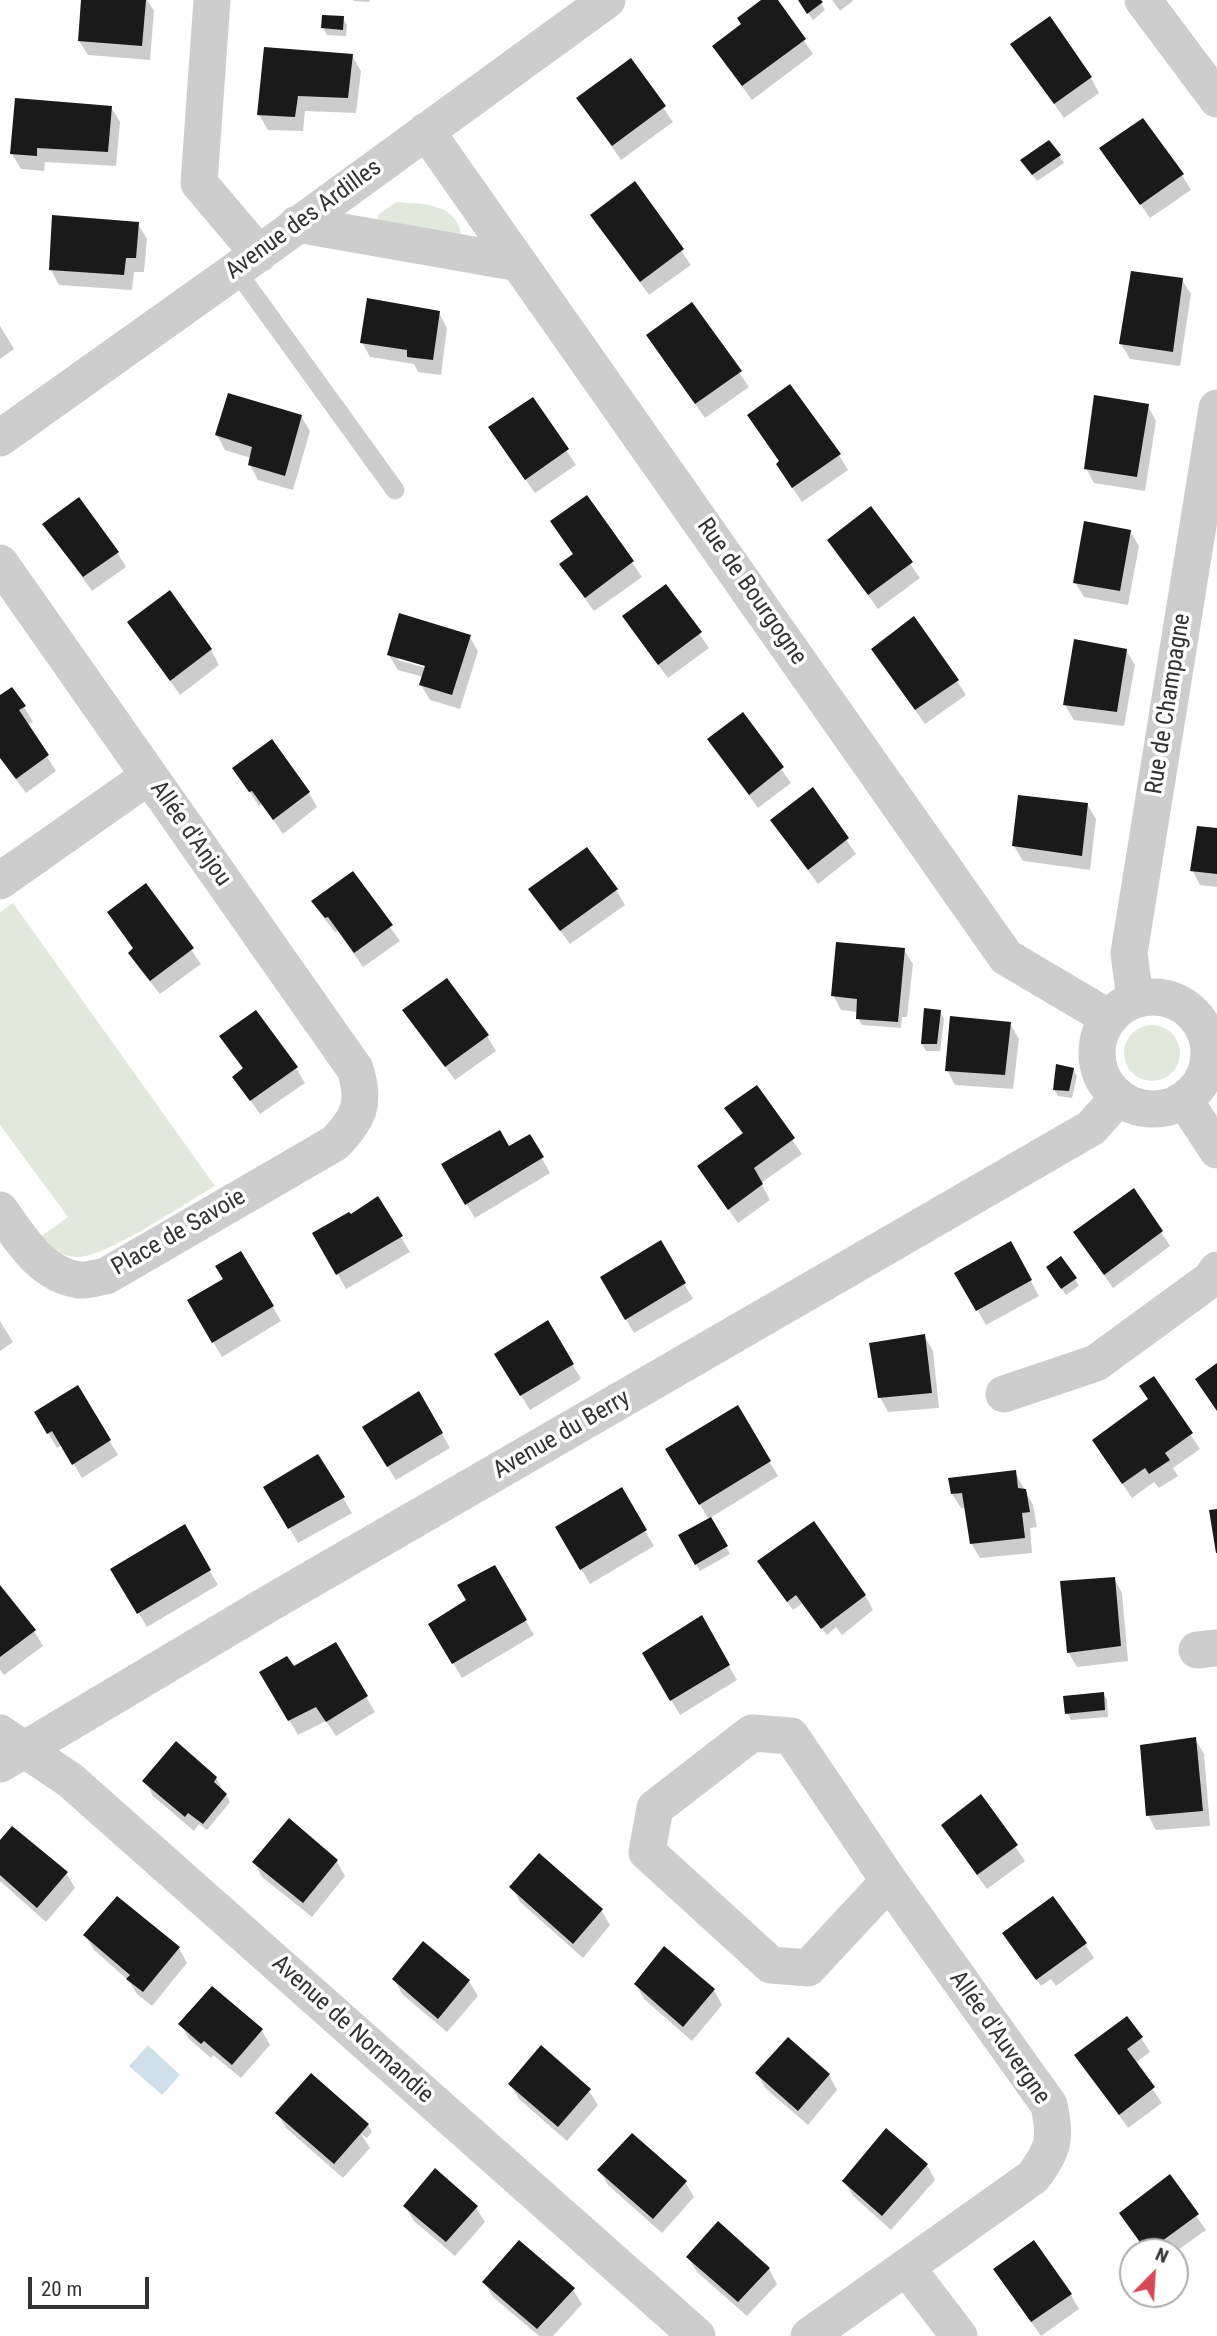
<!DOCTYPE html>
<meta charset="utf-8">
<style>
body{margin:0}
#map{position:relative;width:1217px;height:2336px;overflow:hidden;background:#fff;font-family:"Roboto Condensed",sans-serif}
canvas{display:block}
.north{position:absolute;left:1119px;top:2238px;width:70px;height:70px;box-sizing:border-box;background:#fff;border:2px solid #adadad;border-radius:50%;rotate:24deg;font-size:19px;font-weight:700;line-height:28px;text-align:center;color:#333}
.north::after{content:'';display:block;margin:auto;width:24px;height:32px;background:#d44a57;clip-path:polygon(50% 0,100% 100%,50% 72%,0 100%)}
.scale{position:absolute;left:28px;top:2277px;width:121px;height:32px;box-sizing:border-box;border:4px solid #333;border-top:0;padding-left:9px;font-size:21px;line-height:24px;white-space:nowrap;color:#333;-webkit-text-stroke:5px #fff;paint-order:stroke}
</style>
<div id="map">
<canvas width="1217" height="2336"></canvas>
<div class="north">N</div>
<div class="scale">20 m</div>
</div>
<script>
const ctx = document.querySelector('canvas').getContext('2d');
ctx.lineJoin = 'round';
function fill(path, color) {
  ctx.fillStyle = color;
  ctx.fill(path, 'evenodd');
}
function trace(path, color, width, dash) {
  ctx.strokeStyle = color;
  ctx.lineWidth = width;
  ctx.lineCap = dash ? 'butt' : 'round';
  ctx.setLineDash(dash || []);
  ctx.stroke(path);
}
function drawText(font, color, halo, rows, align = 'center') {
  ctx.font = font + ' "Roboto Condensed",sans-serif';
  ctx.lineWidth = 7;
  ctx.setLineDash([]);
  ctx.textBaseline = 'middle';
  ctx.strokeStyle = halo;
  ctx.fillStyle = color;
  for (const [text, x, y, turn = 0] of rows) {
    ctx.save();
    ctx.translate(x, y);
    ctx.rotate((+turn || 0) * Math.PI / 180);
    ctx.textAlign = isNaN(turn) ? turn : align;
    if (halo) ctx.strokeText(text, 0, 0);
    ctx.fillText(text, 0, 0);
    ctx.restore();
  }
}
const green = new Path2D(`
 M396 202C422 204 454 202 461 233L449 241 379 230 378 215Z
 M13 903 215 1186C185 1203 106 1258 76 1257 60 1256 51 1248 40 1237L68 1217 0 1125V912Z
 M1124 1053a28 28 0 1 1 56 0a28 28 0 1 1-56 0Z`);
const water = new Path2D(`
 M148 2045 180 2075 162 2095 129 2066Z`);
const shadow = new Path2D(`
 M83 0H147L154 11 150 60 88 55 79 41Z
 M353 0H370L369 2 354 1Z
 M764 0H776L813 54 752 100 723 61 743 24Z
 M799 0H819L825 10 813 20Z
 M832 0H854L840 11Z
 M343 18 347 25 346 36 327 35 323 28Z
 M1012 44 1091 78 1099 93 1064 118Z
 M352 56 361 71 356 113 305 111 303 131 268 130 259 115Z
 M631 61 673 122 621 160 578 98Z
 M111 107 120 122 116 166 45 162 44 171 21 169 12 154Z
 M1049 142 1064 163 1037 181 1022 161Z
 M1101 148 1182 175 1191 190 1150 218Z
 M634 183 691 265 649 295 592 215Z
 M138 224 147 239 144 272H134L132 290 59 285 51 270Z
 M1182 280 1191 294 1180 366 1130 359 1121 344Z
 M691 304 749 387 705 418 648 336Z
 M439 313 447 328 441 375 418 372 414 364 370 357 362 342Z
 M0 326 14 349 0 359Z
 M532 399 576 465 535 493 499 442Z
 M1148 406 1156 421 1145 491 1094 483 1086 468Z
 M301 416 310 431 293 490 258 480 250 465 251 458 225 450 217 435Z
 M749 416 839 455 848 470 802 502 786 479 780 462Z
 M587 498 642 577 594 611 561 565 574 555Z
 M871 508 920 578 878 609 829 540Z
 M45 525 117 552 126 567 92 591Z
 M1130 531 1139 546 1128 605 1084 597 1075 582Z
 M666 586 709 648 668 678 633 631Z
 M129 622 211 650 219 665 180 695Z
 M469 636 478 651 460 709 430 700 421 685 424 677 398 670 389 655ZM398 656 434 667 433 670 398 660Z
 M873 649 957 681 966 695 925 724Z
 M1126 650 1135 665 1124 726 1074 720 1065 705Z
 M0 697 24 707 33 722 27 725 56 771 26 793 0 758Z
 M743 714 791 783 758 808 709 739Z
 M234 769 309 793 317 807 283 834 262 804 259 806Z
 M812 790 856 854 818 884 772 821Z
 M1087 804 1096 819 1090 870 1023 861 1014 846Z
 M1217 830V887L1200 885 1192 870Z
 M352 874 400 941 363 967 338 931 335 932 322 916 313 902Z
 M146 885 201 964 160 994 139 968 130 953 134 950 109 912Z
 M530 890H616L625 905 570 944Z
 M904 950 913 964 907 1017H902L901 1028 862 1025 858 1018V1012L841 1010 833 995Z
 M404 1010 487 1036 496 1051 455 1080Z
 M940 1012 944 1019 940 1051H926L922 1044Z
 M1010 1024 1019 1039 1013 1089 955 1085 947 1070Z
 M230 1051 296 1068 305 1083 260 1114 234 1077 244 1070Z
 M1073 1069 1077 1076 1072 1098 1058 1096 1054 1089Z
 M757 1088 802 1154 761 1183 770 1200 738 1223 708 1181 743 1135 727 1108Z
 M529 1136 550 1173 475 1218 443 1165 508 1148Z
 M378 1199 410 1252 346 1289 315 1234 350 1216Z
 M1161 1232 1170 1246 1113 1288 1075 1233Z
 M660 1242 693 1299 634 1333 602 1278Z
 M1010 1243 1039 1296 986 1325 957 1273Z
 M241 1253 281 1321 222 1357 189 1301 225 1279Z
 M1052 1275 1075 1279 1079 1286 1066 1295Z
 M0 1321 13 1342 0 1351Z
 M548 1323 581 1379 530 1410 496 1355Z
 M924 1336 933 1351 939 1408 888 1412 880 1397Z
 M1153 1379 1200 1449 1173 1468 1178 1476 1159 1488 1154 1482 1132 1498 1103 1455 1149 1400Z
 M78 1388 118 1455 82 1478 62 1445 57 1448 36 1413Z
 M419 1393 450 1448 396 1480 373 1443Z
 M737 1407 778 1476 710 1518 730 1554 700 1571 680 1536 709 1520 668 1449Z
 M318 1456 352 1513 298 1543 266 1488Z
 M1015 1472 1033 1505 1037 1527 1030 1528 1032 1553 980 1558 971 1543 966 1508H961L952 1494Z
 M621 1490 654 1546 590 1584 557 1528Z
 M184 1526 218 1585 147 1627 112 1569Z
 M759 1562 865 1595 873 1610 842 1635 836 1627 827 1635 803 1603 793 1610Z
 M494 1567 534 1635 462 1678 430 1624 468 1601Z
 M1114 1578 1122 1593 1128 1661 1077 1667 1068 1652Z
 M0 1588 34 1631 43 1646 4 1675 0 1670Z
 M701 1618 737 1680 680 1715 644 1654Z
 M335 1644 375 1712 336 1736 326 1721 298 1735 261 1673 293 1668Z
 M1103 1693 1107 1700 1108 1717 1071 1720 1067 1713Z
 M1195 1739 1204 1754 1210 1826 1156 1830 1148 1815Z
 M216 1778 230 1802 207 1830 199 1824 194 1831 153 1796 145 1781Z
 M981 1797 1025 1861 987 1889 952 1840Z
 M289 1820 337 1862 345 1876 312 1917 262 1877 254 1862Z
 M0 1843 66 1873 75 1888 46 1922 0 1881Z
 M512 1887 601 1910 610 1925 583 1958 520 1902Z
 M85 1935 179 1948 187 1963 152 2006 137 1994 129 1981 94 1950Z
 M1008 1940 1085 1944 1094 1958 1056 1986 1051 1979 1041 1986Z
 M394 1979 469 1981 478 1996 447 2032 402 1994Z
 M636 1984 714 1990 722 2005 692 2041 644 1999Z
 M181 2024 262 2031 270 2045 241 2078 213 2055 211 2058 189 2039Z
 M1141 2038 1150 2052 1135 2063 1162 2103 1128 2128 1077 2055Z
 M788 2039 829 2075 837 2090 808 2125 765 2088 757 2073Z
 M510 2084 589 2091 598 2105 567 2141 519 2099Z
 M277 2113 368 2125 372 2132 367 2138 361 2134 370 2148 343 2178 286 2128Z
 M927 2165 935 2180 891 2230 853 2196 844 2181Z
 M599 2170 685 2182 694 2197 662 2233 608 2185Z
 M1169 2177 1206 2230 1175 2252H1147L1121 2214Z
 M405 2206 476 2208 485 2222 455 2256 414 2221Z
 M688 2257 769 2269 777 2284 747 2316 697 2272Z
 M995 2270 1071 2295 1079 2309 1041 2336Z
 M484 2282 573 2290 582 2304 553 2336H539L493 2297Z`);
const building = new Path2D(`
 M81 0H146L142 46 78 41Z
 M761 0H778L806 39 742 86 712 46 741 24 737 18Z
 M798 0H821L823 2 807 14Z
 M322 15 344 16 343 30 321 28Z
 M1050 16 1092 77 1054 104 1010 44Z
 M264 47 353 54 348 98 298 96 295 117 257 115Z
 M631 58 666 106 612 146 576 98Z
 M15 98 112 106 108 152 37 148V156L10 154Z
 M1143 118 1184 174 1140 205 1099 148Z
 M1049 140 1061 155 1032 175 1020 160Z
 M635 181 684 249 640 282 590 215Z
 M52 215 139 222 136 258H126L124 275 49 270Z
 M1131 271 1183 278 1173 352 1119 344Z
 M367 298 440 311 433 360 407 357V350L360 343Z
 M692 302 742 371 695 404 646 335Z
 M790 384 841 454 792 488 776 464 779 461 747 415Z
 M228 393 302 415 285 476 248 465 252 447 215 435Z
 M1094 395 1149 404 1137 477 1084 469Z
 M533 397 569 449 525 480 488 427Z
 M587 495 634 561 585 598 559 564 573 554 550 521Z
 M79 497 119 552 83 577 42 524Z
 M871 506 913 562 868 595 827 540Z
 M1084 521 1131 530 1120 591 1073 583Z
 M666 584 702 632 658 665 622 616Z
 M170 590 212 649 170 681 127 622Z
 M399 613 471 635 452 695 419 685 425 666 387 655Z
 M914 616 959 680 915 710 871 649Z
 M1074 639 1127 649 1117 712 1063 705Z
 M12 687 26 706 19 710 49 755 16 779 0 758V695Z
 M743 712 784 767 749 795 707 739Z
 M272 739 310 792 273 820 252 791 249 792 232 768Z
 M813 787 849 838 808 870 770 820Z
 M1018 795 1088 803 1082 856 1012 846Z
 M1197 826 1217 828V874L1190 871Z
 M587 847 618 889 560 931 528 889Z
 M353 871 393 925 354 953 328 917 325 918 311 901Z
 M146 883 194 948 150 981 128 953 133 948 107 912Z
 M836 942 905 948 898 1022 856 1019 857 999 831 996Z
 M447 978 489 1035 445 1067 402 1010Z
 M924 1008 941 1010 937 1044H921Z
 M256 1010 298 1067 250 1101 232 1077 243 1068 219 1036Z
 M950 1016 1011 1022 1005 1075 945 1071Z
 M1056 1064 1074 1068 1069 1091 1053 1090Z
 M757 1085 795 1138 754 1168 763 1184 728 1210 697 1166 743 1133 724 1108Z
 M500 1130 509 1146 530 1134 544 1157 465 1205 441 1164Z
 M1134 1188 1163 1231 1104 1275 1073 1232Z
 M378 1196 403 1236 336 1275 312 1233 349 1212 351 1214Z
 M661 1240 686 1283 625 1320 600 1277Z
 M1011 1241 1032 1280 976 1311 954 1273Z
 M241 1251 274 1306 212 1343 187 1300 223 1279 215 1266Z
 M1061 1256 1077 1278 1061 1289 1046 1267Z
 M548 1320 574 1364 520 1396 494 1354Z
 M925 1334 932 1393 878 1398 869 1343Z
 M1217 1363V1411L1195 1379Z
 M1154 1376 1193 1433 1165 1453 1170 1460 1149 1474 1145 1468 1122 1484 1092 1440 1148 1399 1139 1386Z
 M78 1385 111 1440 72 1465 52 1431 47 1434 34 1412Z
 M419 1391 443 1433 387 1467 362 1427Z
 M738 1405 771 1461 699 1505 665 1449Z
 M318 1454 345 1497 288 1529 263 1487Z
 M1016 1470 1018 1488 1026 1489 1030 1512 1022 1513 1025 1538 970 1544 962 1493 951 1494 948 1478Z
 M622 1487 647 1530 580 1570 555 1527Z
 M1217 1509V1553H1216L1209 1510Z
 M711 1517 728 1546 695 1565 678 1535Z
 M814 1521 866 1595 821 1629 796 1595 787 1602 757 1561Z
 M185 1524 211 1570 137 1614 110 1569Z
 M495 1565 527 1620 452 1664 428 1624 466 1600 457 1585Z
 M1115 1577 1121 1646 1067 1653 1060 1581Z
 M0 1585 36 1630 0 1657Z
 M702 1615 730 1665 670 1701 642 1653Z
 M336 1642 368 1696 326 1722 316 1707 288 1721 259 1672 287 1656 294 1666Z
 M1104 1692 1105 1710 1065 1714 1063 1696Z
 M1196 1737 1203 1811 1146 1816 1140 1745Z
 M176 1741 217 1777 214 1782 227 1794 203 1824 188 1813 185 1817 142 1781Z
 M981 1794 1018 1845 977 1875 941 1825Z
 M289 1818 338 1860 303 1903 252 1862Z
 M12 1826 68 1872 37 1908 0 1875V1840Z
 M539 1853 603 1909 573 1944 509 1887Z
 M117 1896 180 1947 143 1992 126 1979 130 1975 83 1935Z
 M1053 1896 1087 1943 1036 1980 1002 1933Z
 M423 1941 470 1980 438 2019 392 1979Z
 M664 1946 715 1989 683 2027 634 1984Z
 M212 1986 263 2029 232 2065 204 2041 201 2044 178 2024Z
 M1127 2016 1143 2037 1127 2049 1155 2087 1119 2115 1074 2055Z
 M788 2037 830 2074 798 2111 755 2073Z
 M541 2045 591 2089 558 2127 508 2084Z
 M311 2073 369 2124 334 2164 275 2113Z
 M886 2128 928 2164 882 2216 842 2181Z
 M632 2133 687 2181 653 2219 597 2170Z
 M435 2168 478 2206 446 2242 403 2206Z
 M1170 2174 1199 2214 1147 2252 1119 2213Z
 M718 2221 770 2268 738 2302 686 2257Z
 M519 2240 575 2288 537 2329 482 2282Z
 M1034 2240 1072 2294 1031 2322 993 2269Z`);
const lane = new Path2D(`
 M236 270 395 490`);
const street = new Path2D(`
 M212 0 199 183 259 254
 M1143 0 1217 99
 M426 131 1006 957 1109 1018
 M297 224 519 263
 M0 438 236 270 607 0
 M0 563 355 1069C366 1103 359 1118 335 1143L106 1276C98 1277 88 1281 79 1280 41 1275 21 1239 0 1210
 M0 881 149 776
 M1097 1053a56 56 0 1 1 112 0a56 56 0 1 1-112 0Z
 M1135 999 1129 953 1217 408
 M1185 1101 1217 1150
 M1004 1394 1096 1363 1211 1279 1217 1270
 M1197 1650 1217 1648
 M0 1733 70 1780 697 2336
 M0 1764 270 1603 1091 1128 1118 1098
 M906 2267 959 2336
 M809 2336 1033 2177C1054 2149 1056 2139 1049 2105L889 1881 791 1736 752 1733 655 1808 647 1852 771 1965 808 1968 889 1881`);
const streetNames = [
 ["Avenue des Ardilles",304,220,-36],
 ["Rue de Bourgogne",751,592,55],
 ["Rue de Champagne",1169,704,-81],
 ["Allée d'Anjou",190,834,55],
 ["Place de Savoie",179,1233,-30],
 ["Avenue du Berry",562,1435,-30],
 ["Avenue de Normandie",352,2030,42],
 ["Allée d'Auvergne",999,2038,55]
];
fill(green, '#e3e8dd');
fill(water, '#cfdfe9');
fill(shadow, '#0003');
fill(building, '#1a1a1a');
trace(lane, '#cdcdcd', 19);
trace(street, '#cdcdcd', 37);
drawText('24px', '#333', '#fff', streetNames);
</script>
